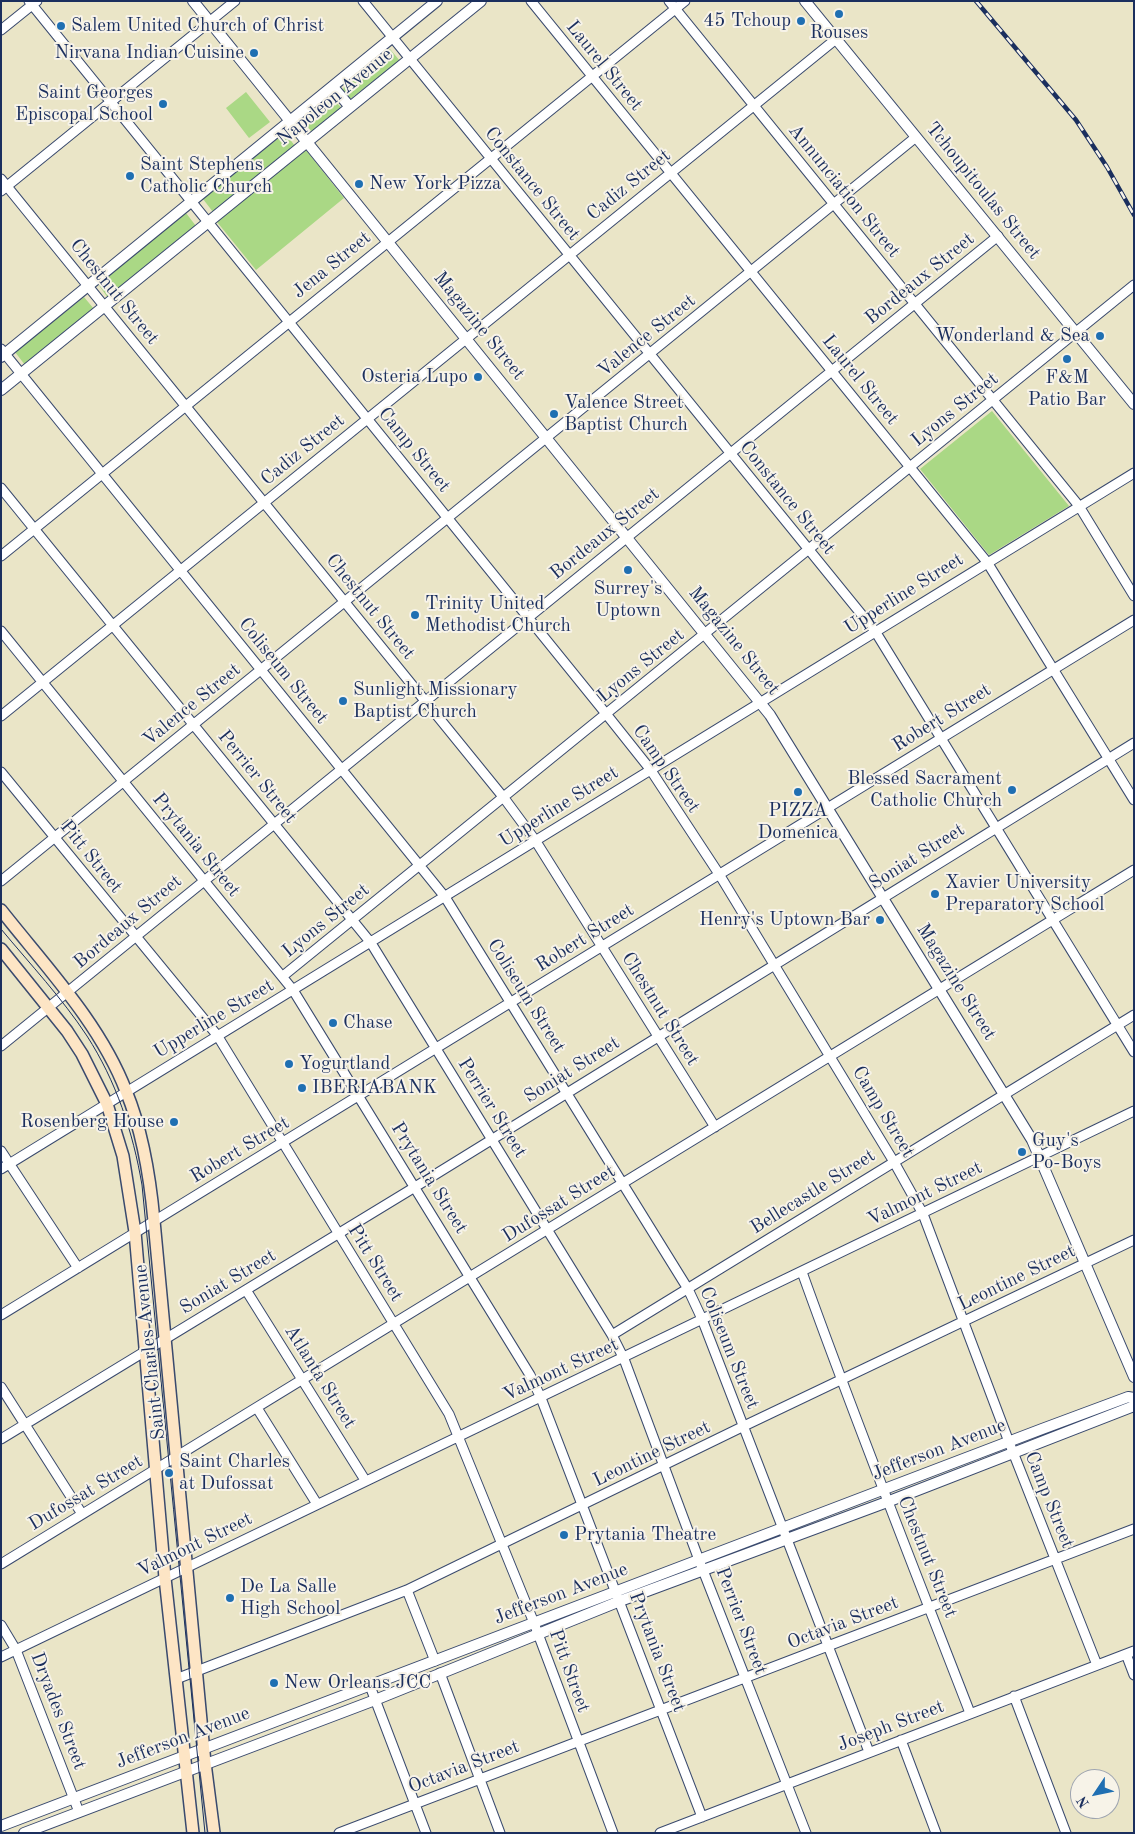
<!DOCTYPE html>
<style>
body{margin:0}
#map{position:relative;width:1135px;height:1834px;overflow:hidden;background:#eae5c7;font-family:"Old Standard TT",serif}
canvas{display:block}
.frame{position:absolute;inset:0;border:2px solid #1b2f5e;pointer-events:none}
.north{position:absolute;left:1070px;top:1769px;width:50px;height:50px;box-sizing:border-box;background:#f7f3e8;border:1px solid #9fa5b1;border-radius:50%;rotate:236deg;font-size:14px;font-weight:700;line-height:20px;text-align:center;color:#1b2f5e}
.north::after{content:'';display:block;margin:auto;width:18px;height:22px;background:#1f6fb2;clip-path:polygon(50% 0,100% 100%,50% 72%,0 100%)}
</style>
<div id="map">
<canvas width="1135" height="1834"></canvas>
<div class="frame"></div>
<div class="north">N</div>
</div>
<script>
const ctx = document.querySelector('canvas').getContext('2d');
ctx.lineJoin = 'round';
function fill(path, color) {
  ctx.fillStyle = color;
  ctx.fill(path, 'evenodd');
}
function trace(path, color, width, dash) {
  ctx.strokeStyle = color;
  ctx.lineWidth = width;
  ctx.lineCap = dash ? 'butt' : 'round';
  ctx.setLineDash(dash || []);
  ctx.stroke(path);
}
function drawText(font, color, halo, rows, align = 'center') {
  ctx.font = font + ' "Old Standard TT",serif';
  ctx.lineWidth = 4;
  ctx.setLineDash([]);
  ctx.textBaseline = 'middle';
  ctx.strokeStyle = halo;
  ctx.fillStyle = color;
  for (const [text, x, y, turn = 0] of rows) {
    ctx.save();
    ctx.translate(x, y);
    ctx.rotate((+turn || 0) * Math.PI / 180);
    ctx.textAlign = isNaN(turn) ? turn : align;
    if (halo) ctx.strokeText(text, 0, 0);
    ctx.fillText(text, 0, 0);
    ctx.restore();
  }
}
const green = new Path2D(`
 M390 49 400 61 350 99 343 90 344 87Z
 M246 92 270 122 249 138 226 108Z
 M330 97 341 107 340 109 312 132 302 120Z
 M285 133 295 146 213 212 203 199Z
 M306 150 344 198 256 270 217 222Z
 M186 213 196 226 108 298 98 284Z
 M84 297 94 309 25 365 15 352Z
 M992 411 1069 506 989 555 920 469Z`);
const minor = new Path2D(`
 M29 1 607 715 650 769 719 874 894 1162 923 1214 1009 1442 1097 1665
 M363 1 875 631 1134 1052
 M531 1 987 562 1134 800
 M669 1 1079 506 1134 596
 M1 30 37 1
 M1 179 504 798 535 840 715 1127
 M1 191 235 1
 M1 349 445 897 688 1289 702 1319 869 1752
 M1 488 371 943 612 1335 624 1359 699 1560 806 1833
 M1 556 685 1
 M1 631 293 990 530 1375 541 1398 702 1817
 M1 716 836 39
 M1 772 217 1035 449 1414 534 1623 613 1833
 M1 881 916 137
 M283 976 1134 285
 M1 1046 998 236
 M1 1151 78 1268
 M1 1169 1134 473
 M802 1272C855 1420 913 1566 970 1713
 M246 1290 365 1480
 M1 1315 1134 620
 M612 1335 1134 1015
 M1 1387 82 1514
 M257 1408 317 1504
 M1 1439 415 1187 1134 743
 M1 1564 1134 870
 M407 1590 435 1661
 M1 1625 16 1650 79 1812
 M1126 1654 1134 1675
 M1 1657 1134 1111
 M440 1673 500 1833
 M176 1679 407 1590 744 1426 1134 1240
 M370 1686 426 1833
 M1014 1696 1066 1833
 M901 1740 936 1833
 M339 1833 1134 1529
 M660 1833 1134 1651`);
const tertiary = new Path2D(`
 M193 1 770 715 1032 1140 1134 1377
 M805 1 1134 404
 M333 87 350 107
 M1 357 437 1
 M1 390 481 1
 M1 1826 1042 1429 1128 1397 1134 1398
 M24 1833 375 1700 620 1601 887 1502 1134 1406`);
const secondary = new Path2D(`
 M1 910C45 966 100 1023 126 1091 143 1132 150 1177 154 1221L205 1763 214 1833
 M1 949 67 1031 82 1054 107 1104 123 1156 135 1232 165 1578 193 1833`);
const tram = new Path2D(`
 M1 929C30 964 62 998 87 1036 116 1081 133 1132 142 1185L205 1833`);
const rail = new Path2D(`
 M976 1 1076 120 1107 167 1134 215`);
const markers = [
 [839,14,5,"#1f6fb2"],
 [801,21,5,"#1f6fb2"],
 [61,26,5,"#1f6fb2"],
 [254,53,5,"#1f6fb2"],
 [163,104,5,"#1f6fb2"],
 [130,176,5,"#1f6fb2"],
 [359,184,5,"#1f6fb2"],
 [1100,336,5,"#1f6fb2"],
 [1067,359,5,"#1f6fb2"],
 [478,377,5,"#1f6fb2"],
 [554,414,5,"#1f6fb2"],
 [628,570,5,"#1f6fb2"],
 [415,615,5,"#1f6fb2"],
 [343,701,5,"#1f6fb2"],
 [1012,790,5,"#1f6fb2"],
 [798,792,5,"#1f6fb2"],
 [935,894,5,"#1f6fb2"],
 [880,920,5,"#1f6fb2"],
 [333,1023,5,"#1f6fb2"],
 [289,1064,5,"#1f6fb2"],
 [302,1088,5,"#1f6fb2"],
 [174,1122,5,"#1f6fb2"],
 [1022,1152,5,"#1f6fb2"],
 [169,1473,5,"#1f6fb2"],
 [564,1535,5,"#1f6fb2"],
 [230,1598,5,"#1f6fb2"],
 [274,1683,5,"#1f6fb2"]
];
const poiNames = [
 ["45 Tchoup",791,21,"right"],
 ["Salem United Church of Christ",71,26],
 ["Rouses",839,33,"center"],
 ["Nirvana Indian Cuisine",244,53,"right"],
 ["Saint Georges",153,93,"right"],
 ["Episcopal School",153,115,"right"],
 ["Saint Stephens",140,165],
 ["Catholic Church",140,187],
 ["New York Pizza",369,184],
 ["Wonderland & Sea",1090,336,"right"],
 ["Osteria Lupo",468,377,"right"],
 ["F&M",1067,378,"center"],
 ["Patio Bar",1067,400,"center"],
 ["Valence Street",564,403],
 ["Baptist Church",564,425],
 ["Surrey's",628,589,"center"],
 ["Uptown",628,611,"center"],
 ["Trinity United",425,604],
 ["Methodist Church",425,626],
 ["Sunlight Missionary",353,690],
 ["Baptist Church",353,712],
 ["Blessed Sacrament",1002,779,"right"],
 ["Catholic Church",1002,801,"right"],
 ["PIZZA",798,811,"center"],
 ["Domenica",798,833,"center"],
 ["Xavier University",945,883],
 ["Preparatory School",945,905],
 ["Henry's Uptown Bar",870,920,"right"],
 ["Chase",343,1023],
 ["Yogurtland",299,1064],
 ["IBERIABANK",312,1088],
 ["Rosenberg House",164,1122,"right"],
 ["Guy's",1032,1141],
 ["Po-Boys",1032,1163],
 ["Saint Charles",179,1462],
 ["at Dufossat",179,1484],
 ["Prytania Theatre",574,1535],
 ["De La Salle",240,1587],
 ["High School",240,1609],
 ["New Orleans JCC",284,1683]
];
const streetNames = [
 ["Laurel Street",604,66,51],
 ["Napoleon Avenue",335,97,-39],
 ["Constance Street",532,184,51],
 ["Cadiz Street",629,185,-39],
 ["Annunciation Street",844,191,51],
 ["Tchoupitoulas Street",983,191,51],
 ["Jena Street",332,265,-39],
 ["Bordeaux Street",920,279,-39],
 ["Chestnut Street",114,292,51],
 ["Magazine Street",479,326,51],
 ["Valence Street",647,336,-39],
 ["Laurel Street",860,380,51],
 ["Lyons Street",955,410,-39],
 ["Cadiz Street",303,450,-39],
 ["Camp Street",414,450,51],
 ["Constance Street",787,498,51],
 ["Bordeaux Street",605,534,-39],
 ["Upperline Street",904,594,-32],
 ["Chestnut Street",370,607,51],
 ["Magazine Street",734,641,51],
 ["Lyons Street",641,666,-39],
 ["Coliseum Street",283,671,51],
 ["Valence Street",192,705,-39],
 ["Robert Street",942,718,-32],
 ["Camp Street",666,769,55],
 ["Perrier Street",257,777,51],
 ["Upperline Street",559,807,-32],
 ["Prytania Street",196,845,51],
 ["Pitt Street",91,857,51],
 ["Soniat Street",917,857,-32],
 ["Lyons Street",326,921,-39],
 ["Bordeaux Street",128,922,-40],
 ["Robert Street",585,938,-32],
 ["Magazine Street",956,982,58],
 ["Coliseum Street",526,996,58],
 ["Chestnut Street",660,1009,58],
 ["Upperline Street",214,1019,-31],
 ["Soniat Street",572,1070,-32],
 ["Perrier Street",492,1108,58],
 ["Camp Street",883,1112,59],
 ["Robert Street",240,1150,-31],
 ["Prytania Street",429,1178,58],
 ["Bellecastle Street",813,1192,-32],
 ["Valmont Street",925,1194,-26],
 ["Dufossat Street",559,1204,-32],
 ["Pitt Street",375,1263,58],
 ["Leontine Street",1017,1278,-26],
 ["Soniat Street",228,1282,-31],
 ["Coliseum Street",729,1348,68],
 ["Saint Charles Avenue",150,1352,-96],
 ["Valmont Street",561,1370,-25],
 ["Atlanta Street",320,1377,58],
 ["Jefferson Avenue",939,1450,-21],
 ["Leontine Street",652,1454,-26],
 ["Dufossat Street",86,1493,-31],
 ["Camp Street",1049,1500,68],
 ["Valmont Street",195,1545,-26],
 ["Chestnut Street",927,1557,68],
 ["Jefferson Avenue",561,1594,-21],
 ["Perrier Street",741,1621,69],
 ["Octavia Street",843,1623,-21],
 ["Prytania Street",657,1652,69],
 ["Pitt Street",569,1671,70],
 ["Dryades Street",58,1711,69],
 ["Joseph Street",891,1726,-21],
 ["Jefferson Avenue",183,1738,-21],
 ["Octavia Street",464,1767,-21]
];
fill(green, '#aad885');
trace(minor, '#3a4a6e', 11);
trace(tertiary, '#3a4a6e', 12);
trace(secondary, '#3a4a6e', 14);
trace(minor, '#fff', 9);
trace(tertiary, '#fff', 10);
trace(secondary, '#fde5c5', 11);
trace(tram, '#1b2f5e', 1);
trace(rail, '#1b2f5e', 4.5);
trace(rail, '#f7f3e8', 2.5, [8]);
for (const [x, y, r, color] of markers) {
  const dot = new Path2D();
  dot.arc(x, y, r, 0, 2 * Math.PI);
  ctx.fillStyle = color;
  ctx.fill(dot);
  trace(dot, '#f7f3e8', 2);
}
drawText('19px', '#1b2f5e', '#f7f3e8', poiNames, 'left');
drawText('19px', '#1b2f5e', '#f7f3e8', streetNames);
</script>
